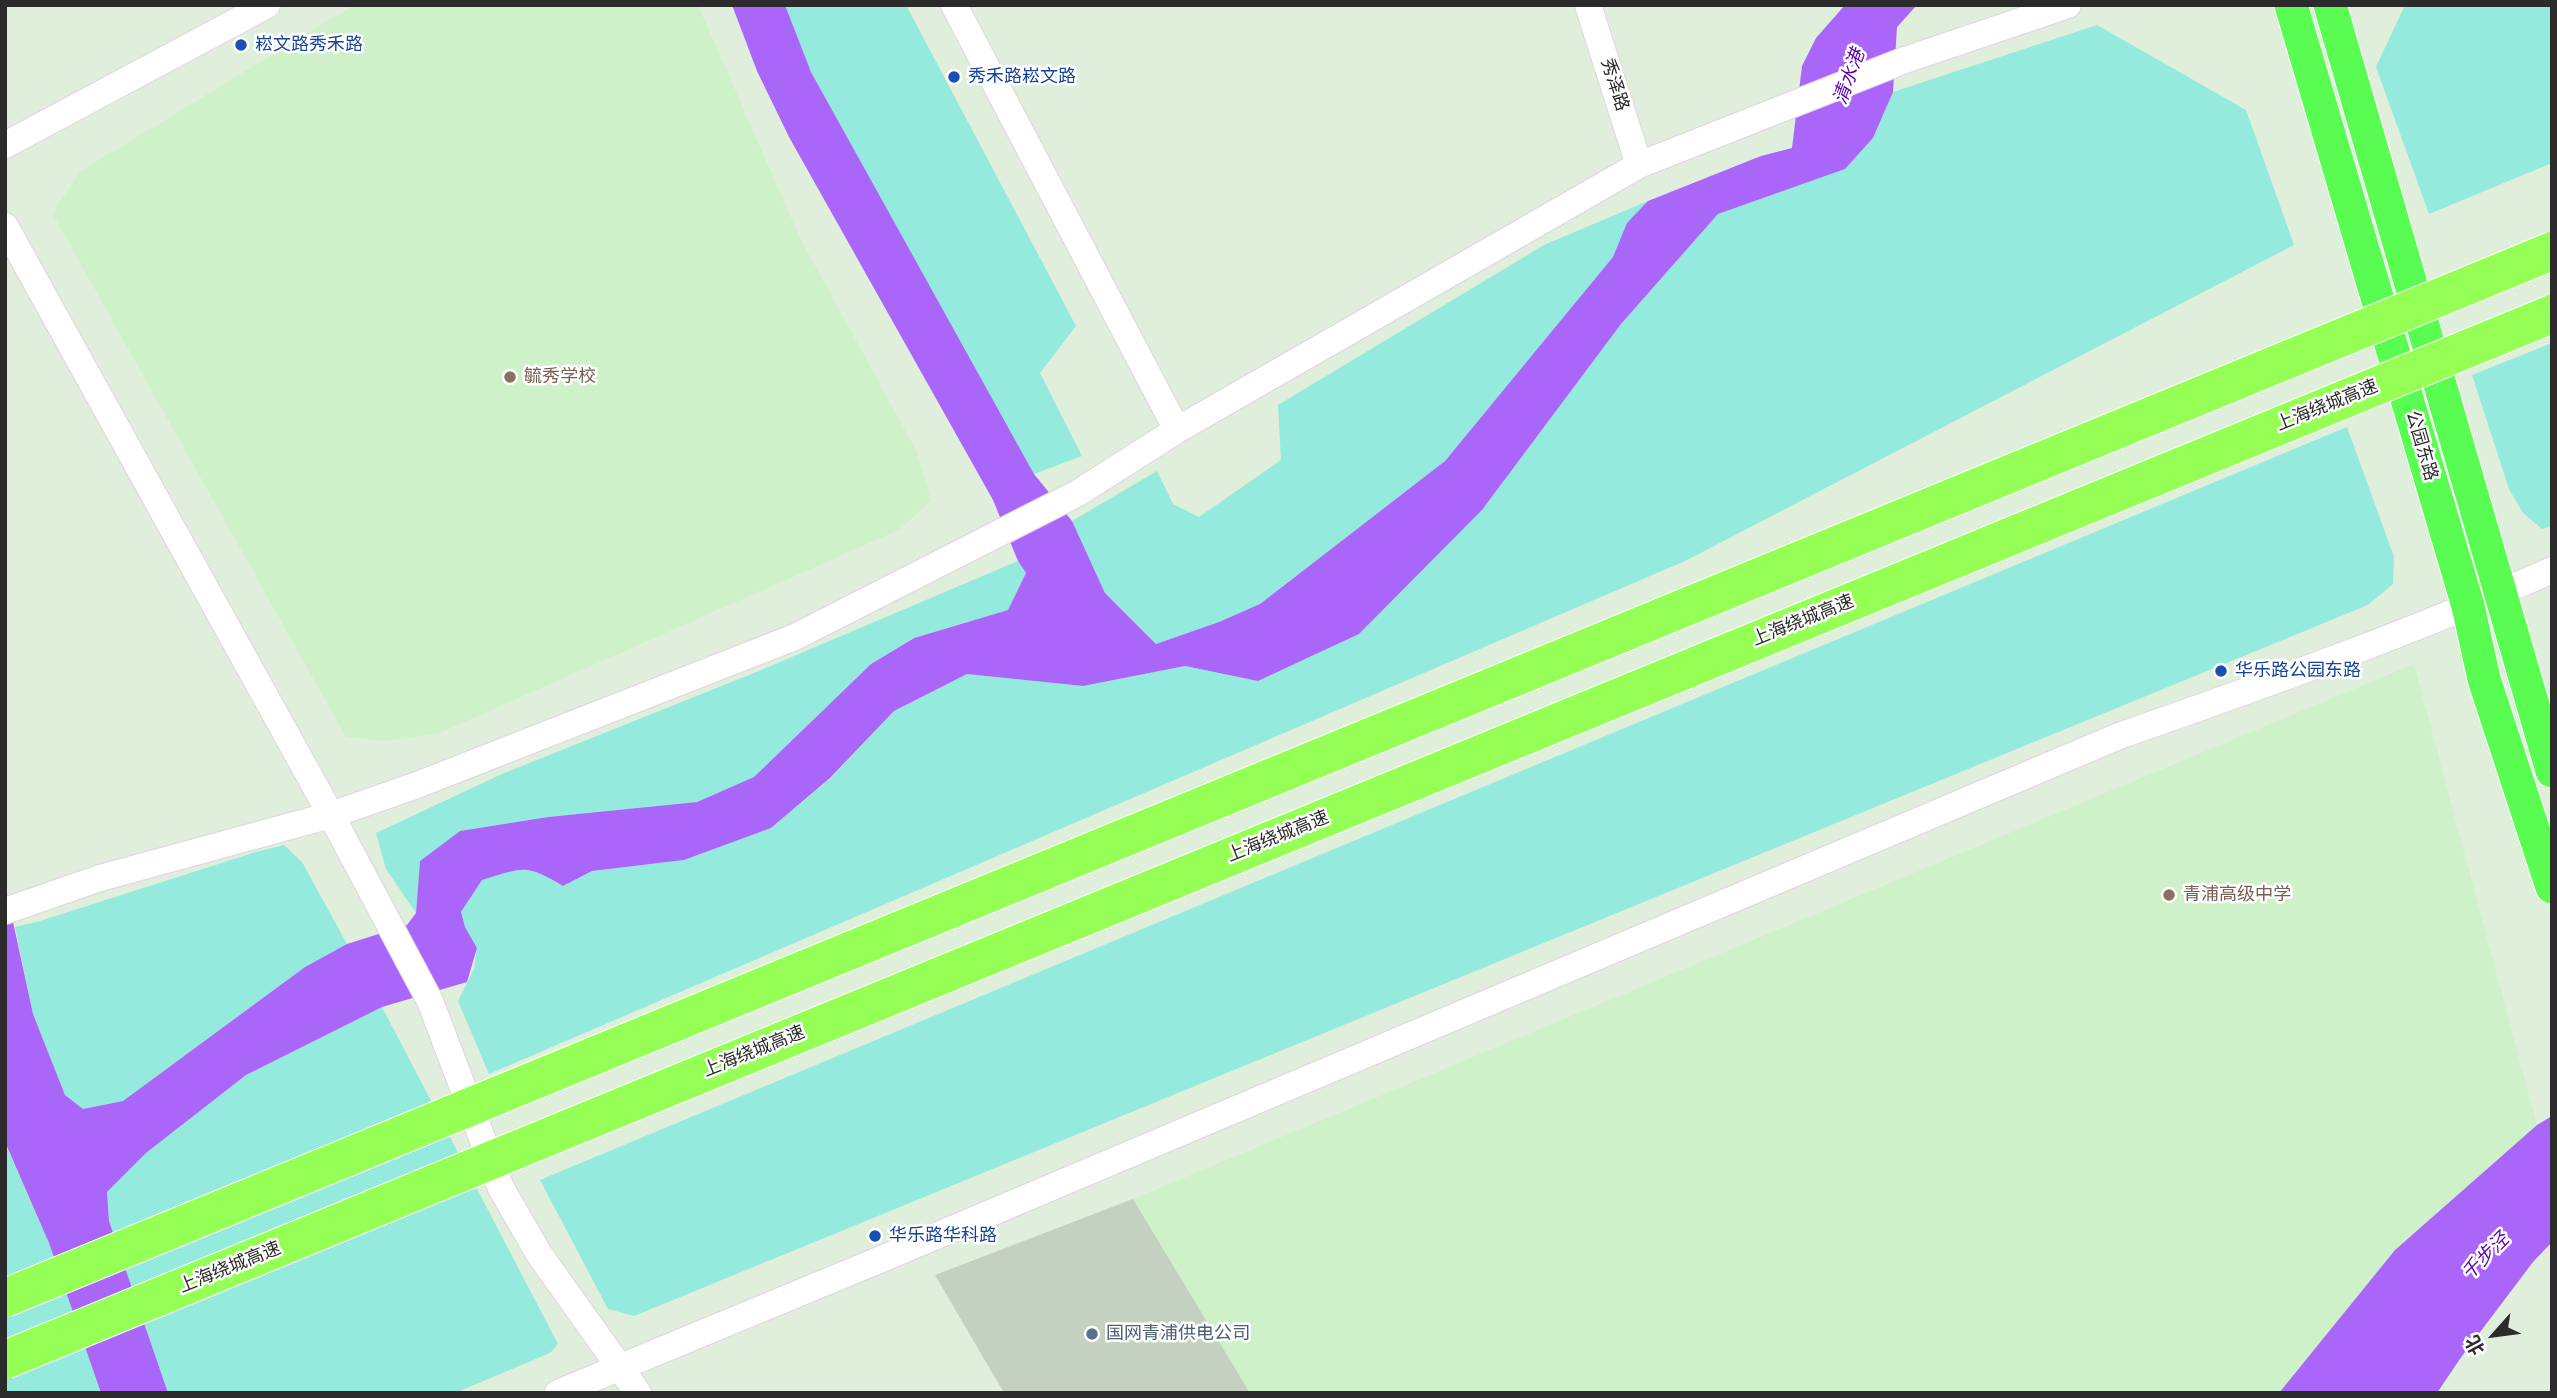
<!DOCTYPE html>
<meta charset="utf-8">
<style>
body{margin:0}
#map{position:relative;width:2557px;height:1398px;overflow:hidden;background:#e0eedc;font-family:"Varela Round","Noto Sans SC",sans-serif}
canvas{display:block}
.frame{position:absolute;inset:0;border:7px solid #2b2b2b;pointer-events:none}
.north{position:absolute;left:2459px;top:1300px;width:70px;height:70px;-webkit-text-stroke:5px #fff;paint-order:stroke;rotate:242deg;font-size:19px;font-weight:700;line-height:28px;text-align:center;color:#2b2b2b}
.north::after{content:'';display:block;margin:auto;width:24px;height:32px;background:#2b2b2b;clip-path:polygon(50% 0,100% 100%,50% 72%,0 100%)}
</style>
<div id="map">
<canvas width="2557" height="1398"></canvas>
<div class="frame"></div>
<div class="north">北</div>
</div>
<script>
const ctx = document.querySelector('canvas').getContext('2d');
ctx.lineJoin = 'round';
function fill(path, color) {
  ctx.fillStyle = color;
  ctx.fill(path, 'evenodd');
}
function trace(path, color, width, dash) {
  ctx.strokeStyle = color;
  ctx.lineWidth = width;
  ctx.lineCap = dash ? 'butt' : 'round';
  ctx.setLineDash(dash || []);
  ctx.stroke(path);
}
function drawText(font, color, halo, rows, align = 'center') {
  ctx.font = font + ' "Varela Round","Noto Sans SC",sans-serif';
  ctx.lineWidth = 5;
  ctx.setLineDash([]);
  ctx.textBaseline = 'middle';
  ctx.strokeStyle = halo;
  ctx.fillStyle = color;
  for (const [text, x, y, turn = 0] of rows) {
    ctx.save();
    ctx.translate(x, y);
    ctx.rotate((+turn || 0) * Math.PI / 180);
    ctx.textAlign = isNaN(turn) ? turn : align;
    if (halo) ctx.strokeText(text, 0, 0);
    ctx.fillText(text, 0, 0);
    ctx.restore();
  }
}
const education = new Path2D(`
 M354 5H698L800 238 917 452 931 501 899 530 437 734 384 741 346 737 52 213 81 171Z
 M2414 664 2537 1125 2395 1250 2279 1393H1250L1133 1199Z`);
const green = new Path2D(`
 M785 5H906L1076 326 1040 373 1082 456 1034 474 811 72Z
 M2405 5H2552V163L2429 214 2376 67Z
 M2097 25 2246 110 2294 245 1685 561 489 1074 458 1001 474 969 477 948 465 927 461 912 482 880C524 868 524 863 563 886L592 871 684 860 771 828 831 778 894 711 967 674 1083 686 1185 666 1258 681 1359 634 1482 510 1621 324 1718 214 1845 169 1873 138 1893 92Z
 M1648 201V215L1445 461 1260 604 1219 622 1156 644 1105 593 1072 521 1157 471 1173 504 1199 517 1281 460 1278 405 1544 245Z
 M2552 343V526L2542 529 2523 513 2509 489 2472 375Z
 M2347 427 2394 557 2393 584 2368 605 634 1316 608 1309 540 1180Z
 M1018 561 1026 573 1008 610 913 638 871 664 754 777 697 802 548 817 460 831 420 861 416 913 386 869 376 833 502 774 754 673Z
 M284 845 302 862 347 944 305 967 123 1101 83 1109 65 1095 33 1014 15 927 40 921 256 852Z
 M382 1007 558 1344 550 1353 455 1393H168L109 1221 107 1192 146 1153 246 1075Z
 M5 1143 49 1243 101 1393H5Z`);
const water = new Path2D(`
 M732 5H785L811 72 1034 474 1072 521 1105 593 1156 644 1219 622 1260 604 1445 461 1613 257 1627 223 1648 201 1761 156 1792 148 1802 66 1816 38 1845 5H1917L1897 27 1893 92 1873 138 1845 169 1718 214 1621 324 1482 510 1359 634 1258 681 1185 666 1083 686 967 674 894 711 830 778 771 828 684 860 592 871 563 886C524 863 524 868 482 880L461 912 465 927 477 948 467 982 382 1007 246 1075 146 1153 107 1192 109 1221 168 1393H101L49 1243 5 1142V885L33 1014 65 1095 83 1109 123 1101 305 967 347 944 407 925 416 913 420 861 460 831 548 817 697 802 754 777 871 664 914 638 1008 610 1026 573 1018 561 993 500 789 137 757 71Z
 M2552 1116V1242L2533 1262 2462 1356 2437 1393H2279L2395 1250 2537 1125Z`);
const building = new Path2D(`
 M1133 1199 1250 1393H1004L935 1275Z`);
const minor = new Path2D(`
 M954 5 1177 430
 M1588 5 1639 165
 M5 145 267 5
 M5 226 331 815 430 1001 501 1188 539 1254 638 1393
 M5 911 100 878 331 815 417 785 795 637 1078 493 1177 430 1639 165 1905 60 2068 5
 M558 1393 884 1258 2119 736C2265 685 2411 633 2552 570`);
const major = new Path2D(`
 M2291 5 2468 606 2484 679 2552 887
 M2330 5 2552 771`);
const highwayBridge = new Path2D(`
 M5 1298 2552 251
 M5 1360 2552 314`);
const markers = [
 [241,45,7,"#1a4fb4"],
 [954,77,7,"#1a4fb4"],
 [510,377,7,"#8d6e63"],
 [2221,671,7,"#1a4fb4"],
 [2169,895,7,"#8d6e63"],
 [875,1236,7,"#1a4fb4"],
 [1092,1334,7,"#5c6f8a"]
];
const transitNames = [
 ["崧文路秀禾路",255,45],
 ["秀禾路崧文路",968,77],
 ["华乐路公园东路",2235,671],
 ["华乐路华科路",889,1236]
];
const streetNames = [
 ["秀泽路",1614,85,72],
 ["上海绕城高速",2327,406,-22],
 ["公园东路",2421,446,74],
 ["上海绕城高速",1803,621,-22],
 ["上海绕城高速",1278,837,-22],
 ["上海绕城高速",754,1052,-22],
 ["上海绕城高速",230,1268,-22]
];
const educationNames = [
 ["毓秀学校",524,377],
 ["青浦高级中学",2183,895]
];
const serviceNames = [
 ["国网青浦供电公司",1106,1334]
];
const waterNames = [
 ["清水港",1850,77,-70],
 ["千步泾",2486,1257,-45]
];
fill(education, '#cff1ca');
fill(green, '#93eadd');
fill(water, '#a966f9');
fill(building, '#c4d1c1');
trace(minor, '#e5d1e5', 28);
trace(major, '#fff', 35);
trace(minor, '#fff', 26);
trace(major, '#59fd52', 33);
trace(highwayBridge, '#fff', 40, []);
trace(highwayBridge, '#96ff56', 38);
for (const [x, y, r, color] of markers) {
  const dot = new Path2D();
  dot.arc(x, y, r, 0, 2 * Math.PI);
  ctx.fillStyle = color;
  ctx.fill(dot);
  trace(dot, '#fff', 2.5);
}
drawText('18px', '#164399', '#fff', transitNames, 'left');
drawText('18px', '#2b2b2b', '#fff', streetNames);
drawText('18px', '#785e54', '#fff', educationNames, 'left');
drawText('18px', '#4e5e75', '#fff', serviceNames, 'left');
drawText('italic 19px', '#5b01a9', '#fff', waterNames);
</script>
